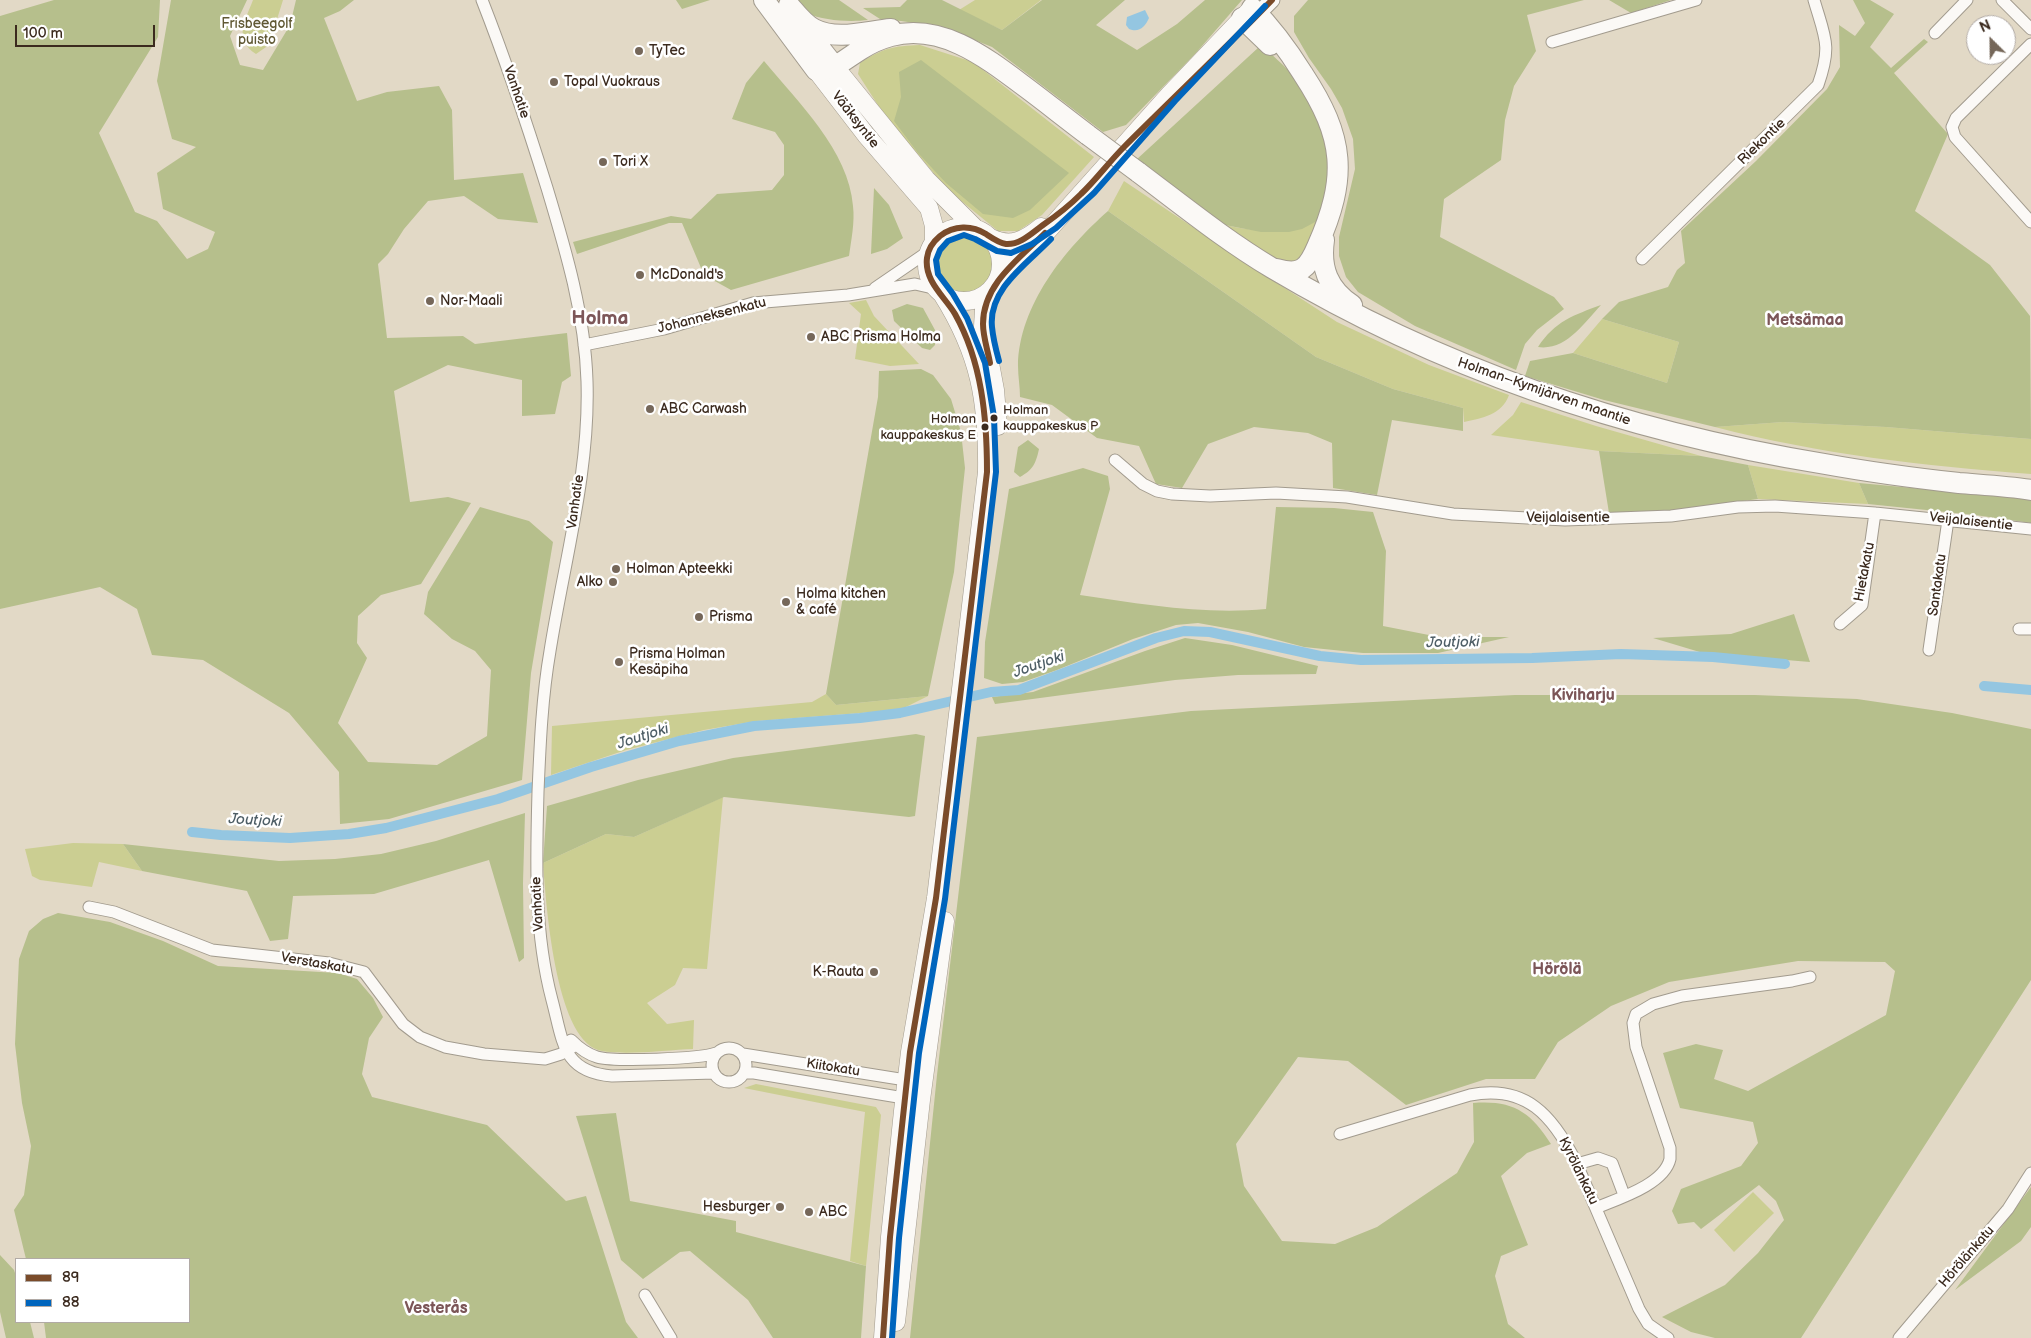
<!DOCTYPE html>
<meta charset="utf-8">
<style>
body{margin:0}
#map{position:relative;width:2031px;height:1338px;overflow:hidden;background:#e2d9c6;font-family:"Balsamiq Sans",sans-serif}
canvas{display:block}
.legend{position:absolute;left:15px;top:1258px;width:175px;height:65px;box-sizing:border-box;background:#fff;border:1px solid #b1aaa5;margin:0;padding:6px 9px;list-style:none;font-size:15px;color:#3b2a1e}
.legend li{display:flex;align-items:center;gap:10px;height:25px}
.legend b{width:25px;border:1px solid #b1aaa5}
.north{position:absolute;left:1966px;top:15px;width:50px;height:50px;box-sizing:border-box;background:#fff;border:1px solid #b1aaa5;border-radius:50%;rotate:337deg;font-size:14px;font-weight:700;line-height:20px;text-align:center;color:#3b2a1e}
.north::after{content:'';display:block;margin:auto;width:18px;height:22px;background:#756759;clip-path:polygon(50% 0,100% 100%,50% 72%,0 100%)}
.scale{position:absolute;left:15px;top:25px;width:140px;height:22px;box-sizing:border-box;border:2px solid #3b2a1e;border-top:0;padding-left:6px;font-size:15px;line-height:18px;white-space:nowrap;color:#3b2a1e;-webkit-text-stroke:4px #fff;paint-order:stroke}
</style>
<div id="map">
<canvas width="2031" height="1338"></canvas>
<ul class="legend">
<li><b style="height:6px;background:#7a4b2a"></b>89</li>
<li><b style="height:6px;background:#0065bd"></b>88</li>
</ul>
<div class="north">N</div>
<div class="scale">100 m</div>
</div>
<script>
const ctx = document.querySelector('canvas').getContext('2d');
ctx.lineJoin = 'round';
function fill(path, color) {
  ctx.fillStyle = color;
  ctx.fill(path, 'evenodd');
}
function trace(path, color, width, dash) {
  ctx.strokeStyle = color;
  ctx.lineWidth = width;
  ctx.lineCap = dash ? 'butt' : 'round';
  ctx.setLineDash(dash || []);
  ctx.stroke(path);
}
function drawText(font, color, halo, rows, align = 'center') {
  ctx.font = font + ' "Balsamiq Sans",sans-serif';
  ctx.lineWidth = 5;
  ctx.setLineDash([]);
  ctx.textBaseline = 'middle';
  ctx.strokeStyle = halo;
  ctx.fillStyle = color;
  for (const [text, x, y, turn = 0] of rows) {
    ctx.save();
    ctx.translate(x, y);
    ctx.rotate((+turn || 0) * Math.PI / 180);
    ctx.textAlign = isNaN(turn) ? turn : align;
    if (halo) ctx.strokeText(text, 0, 0);
    ctx.fillText(text, 0, 0);
    ctx.restore();
  }
}
const green = new Path2D(`
 M253 0H283L269 45 256 54C233 39 245 21 253 0Z
 M975 0H1041L1002 30 959 10Z
 M920 45 973 62 1094 157 1042 215 1018 231H998L949 191 885 116 858 74 860 63C883 48 893 46 920 45Z
 M1124 181 1254 268 1337 322 1429 365 1509 395C1502 415 1482 418 1464 422L1463 408 1393 389 1316 357 1108 211Z
 M1319 220 1303 262 1280 263 1225 225C1259 232 1287 236 1319 220Z
 M936 263a30 30 0 1 1 60 0a30 30 0 1 1-60 0Z
 M866 300 874 316 919 364 890 366 855 359 861 314 849 303Z
 M1602 319 1679 342 1667 383 1573 353Z
 M1521 402 1596 426 1701 456 1599 451 1491 435 1513 415Z
 M1783 422 1886 427 2031 439V474C1924 466 1819 454 1715 427Z
 M1748 465 1859 483 1868 504 1758 499Z
 M826 694 836 705 928 696 900 710 757 721 704 730 626 750 551 775 552 726 812 702Z
 M723 797 707 969 683 968 675 985 647 1003 667 1024 694 1020 693 1049C668 1050 620 1056 598 1050 555 1036 546 903 543 863L606 834 634 837Z
 M73 843 123 844 142 871 99 862 92 887 40 880 32 876 25 849Z
 M756 1084 876 1107 881 1115 866 1266 850 1261 865 1112 744 1088Z
 M1753 1192 1774 1213 1734 1252 1714 1230Z`);
const forest = new Path2D(`
 M54 0H160L158 37 99 133 135 212 157 221 187 259 208 249 215 232 163 209 157 173 196 147 172 139 157 81 171 0H247L230 36 240 65 263 70 290 25 296 0H354L340 11 324 18 357 101 387 92 439 86 452 110 454 180 523 173 538 223 498 219 464 196 428 201 404 229 388 254 378 264 387 338 463 336 475 344 567 333 571 376 562 382 555 414 522 416V380L448 365 394 391 410 502 448 497 471 503 421 584 381 595 358 616 357 643 367 658 338 723 368 762 437 765 487 736 491 670 475 651 452 639 424 614 428 592 480 507 529 521 553 542 531 673 522 780 389 819 340 824 339 772 289 713 203 660 152 655 137 609 100 587 0 609V16Z
 M676 0H710L682 9Z
 M797 0H839L868 20C851 22 823 21 807 13 803 10 800 4 797 0Z
 M907 0H942L1002 30 1042 0H1125L1096 25 1137 50 1177 24 1205 0H1242L1195 54 1126 125 1103 132 992 47 942 27 901 21 880 19 863 8 900 7Z
 M1308 0H1584L1527 15 1536 51 1514 86 1505 120 1501 160 1444 199 1440 237 1554 297 1564 309 1537 330 1525 344 1516 370 1415 326 1358 292 1346 277 1339 256V237L1355 169 1353 139 1342 108 1331 89 1309 58 1294 32V16Z
 M1609 0H1671L1631 13Z
 M1853 0H1870L1894 14 1870 47 1891 68 1924 39 1928 42 1894 73 1948 134 1915 211 1990 265 2030 316 2031 439 1886 427 1783 422 1715 427 1604 400 1525 376 1530 361 1573 353 1667 383 1679 342 1602 319 1619 302 1668 287 1677 270 1685 263 1681 231 1756 161 1827 89 1840 67 1839 25 1855 36 1865 23Z
 M1259 47C1268 49 1276 59 1283 65 1317 97 1333 145 1328 191 1327 200 1322 211 1319 220L1302 229 1289 232H1261L1225 225 1136 160Z
 M921 60 1069 173 1030 210 1013 218 983 214 946 183 918 153 894 121 901 97 899 72Z
 M764 61C798 102 849 151 853 206 855 222 851 241 849 256L731 290 704 275 682 223H669L577 254 573 242 671 216 691 219 717 194 772 190 784 175V145L775 132 732 119 746 83Z
 M874 188 889 205 903 238 887 249 871 254Z
 M1108 211 1316 357 1393 389 1463 408V431L1392 420 1377 495 1333 488 1332 443 1308 433 1254 427 1208 444 1182 488 1156 484 1139 446 1097 438 1052 405 1020 397C1020 387 1018 376 1018 366 1019 305 1065 249 1108 211Z
 M907 304 923 308 935 330V345L930 350 922 348 894 321 892 310Z
 M1601 305C1584 323 1566 351 1538 347 1555 321 1574 315 1601 305Z
 M921 369 933 375 951 399 961 432 965 468 954 572 928 696 836 705 826 694 878 397 879 371Z
 M1028 440 1039 449C1036 463 1033 470 1020 477L1014 472 1018 447Z
 M1599 451 1701 456 1748 465 1758 499 1668 511 1609 513Z
 M1083 468 1108 476 1110 489 1080 595C1142 604 1204 615 1266 609L1276 507 1334 508 1373 512 1386 551 1383 626 1439 637H1509L1438 653H1363L1304 647 1248 632 1198 623 1176 625 1133 639 1057 670 1023 682 1002 684 984 678 985 642 1009 489Z
 M1859 483 2031 499V523L1975 515 1868 504Z
 M1794 614 1810 662 1703 653 1653 638 1731 634Z
 M1185 638 1232 645 1318 666 1316 674 1238 675 1175 680 995 704 992 697 1033 692 1145 651Z
 M1515 695H1755L1857 699 1952 713 2031 729V980L1801 1338H1715L1691 1332 1662 1317 1725 1285 1758 1253 1784 1220 1776 1201 1759 1185 1701 1229 1694 1222 1678 1224 1672 1211 1681 1189 1741 1166 1758 1143 1753 1122 1680 1108 1663 1053 1696 1044 1723 1050 1714 1079 1748 1091 1886 1015 1895 971 1885 962 1798 961 1669 982 1611 1006 1558 1042 1535 1079H1486L1406 1105 1348 1061 1298 1057 1236 1144 1244 1186 1282 1241 1335 1244 1377 1227 1457 1173 1474 1142 1473 1103C1512 1100 1530 1111 1551 1144L1527 1153 1501 1176 1528 1245 1501 1256 1495 1276 1508 1324 1525 1338H910L937 1075 977 737 1191 711Z
 M916 734 925 736 915 816 909 817 724 797 634 837 606 834 543 863 547 806 638 780 733 758Z
 M525 813 523 883 524 958 519 962 489 860 374 894 293 896 288 939 270 941 247 891 142 871 123 844 279 861 335 859 381 854 436 841Z
 M58 913 110 922 163 941 218 966 338 973 357 979 373 998 383 1017 369 1038 362 1074 372 1097 487 1125 566 1201 586 1196 626 1322 638 1338H46L44 1322H189V1259H26L14 1210 24 1195 31 1146 22 1103 15 1044 19 959 29 931 43 919Z
 M616 1113 630 1201 736 1221V1232L866 1266 861 1338H773L748 1300 690 1251 680 1252 643 1279 621 1260 576 1116Z
 M2031 1187V1227L2021 1241 1955 1290Z
 M0 1255 14 1270 16 1276V1322H30L34 1338H6L0 1312Z`);
const water = new Path2D(`
 M1145 10 1149 18C1145 27 1139 33 1129 29L1126 25 1127 17Z`);
const canal = new Path2D(`
 M1984 686 2031 690
 M192 832 221 835 290 838 349 834 386 828 498 799 591 767 679 741 754 726 860 718 900 713 991 692 1019 690 1156 638 1184 631 1210 632 1320 656 1361 660 1532 658 1621 654 1713 657 1785 664`);
const street = new Path2D(`
 M482 0C506 61 527 124 547 188 566 251 585 315 587 381 590 472 564 562 550 651 542 697 540 745 538 792 536 862 534 932 552 1000 563 1041 562 1072 612 1076L714 1073
 M2002 0 2031 29
 M1935 33 1967 0
 M1552 42 1696 0
 M2031 44 1956 118 1952 127 1955 137 2031 222
 M1642 259 1818 85C1832 45 1825 38 1814 0
 M875 288 929 251
 M584 345 664 329 753 303 848 295 915 284 937 289
 M1115 460 1143 484 1157 491 1172 494 1210 496 1276 493 1347 497 1453 514 1565 520 1671 516 1738 507 1775 506 1875 513 2031 529
 M1840 624 1862 605 1875 513
 M2019 629H2031
 M1929 650 1948 520
 M89 907 114 912 212 950 329 963 364 972 403 1024 420 1037 445 1047 484 1054 545 1059 561 1054 576 1045
 M571 1040C579 1048 587 1054 597 1057 614 1062 700 1059 716 1053
 M712 1065a17 17 0 1 1 34 0a17 17 0 1 1-34 0Z
 M743 1054 912 1081
 M744 1073H754L910 1099
 M1340 1134 1470 1095C1526 1084 1553 1116 1576 1162L1639 1309 1648 1324 1668 1338
 M1577 1164 1598 1158 1612 1163 1624 1195
 M1596 1208C1617 1199 1664 1185 1670 1159 1670 1156 1670 1151 1670 1148L1636 1047 1633 1023 1636 1014 1653 1004 1682 996 1792 981 1810 977
 M645 1295 671 1338
 M1899 1338 2008 1209 2031 1173`);
const secondary = new Path2D(`
 M1258 14 1272 0`);
const primary = new Path2D(`
 M835 67 926 179 976 229
 M816 70 866 135 929 208 934 226V242
 M927 264a37 37 0 1 1 74 0a37 37 0 1 1-74 0Z
 M991 238C1011 248 1025 240 1041 227
 M998 280 1043 236 1169 95 1252 8
 M990 291 984 310 983 326 995 390 998 426
 M896 1322 921 1100 945 921
 M883 1338 890 1237 903 1111 910 1052 936 898 987 472C988 402 980 354 942 294`);
const highway = new Path2D(`
 M764 0 816 70C834 71 845 59 860 50 869 44 880 39 891 36 943 22 989 60 1028 89 1048 104 1068 120 1088 135
 M789 5C796 13 804 24 814 29 837 41 867 31 891 29
 M1252 8C1272 28 1288 50 1303 74 1345 138 1348 177 1317 247 1308 268 1301 276 1277 269
 M1242 18 1270 45
 M801 24 835 67
 M1138 172C1182 205 1225 240 1272 268 1443 370 1628 432 1825 464 1869 472 1914 478 1959 483 1983 485 2007 486 2031 490
 M1324 240C1320 268 1328 289 1352 305`);
const highwayBridge = new Path2D(`
 M1088 135 1138 172`);
const bus1 = new Path2D(`
 M990 363C988 351 983 337 983 324 983 284 1019 259 1045 233
 M883 1338 890 1237 910 1052 936 898 987 472C987 418 982 362 955 314 945 297 924 281 927 258 928 249 934 241 940 236 954 225 972 225 986 234 992 238 999 243 1006 244 1020 245 1032 233 1043 225 1056 216 1069 206 1081 194 1096 180 1109 162 1124 147 1173 98 1224 50 1272 0`);
const bus2 = new Path2D(`
 M999 361C996 350 993 338 992 327 988 289 1028 263 1051 239
 M892 1338 899 1238 919 1053 945 899 996 472 994 417 985 363 967 318 953 294 938 274 936 260 940 250 948 241 964 235 975 239 997 251 1011 253 1032 244 1056 228 1094 193 1175 101 1265 6`);
const markers = [
 [639,51,5,"#756759"],
 [554,82,5,"#756759"],
 [603,162,5,"#756759"],
 [640,275,5,"#756759"],
 [430,301,5,"#756759"],
 [811,337,5,"#756759"],
 [650,409,5,"#756759"],
 [994,418,4.5,"#3b2a1e"],
 [985,427,4.5,"#3b2a1e"],
 [616,569,5,"#756759"],
 [613,582,5,"#756759"],
 [786,602,5,"#756759"],
 [699,617,5,"#756759"],
 [619,662,5,"#756759"],
 [874,972,5,"#756759"],
 [780,1207,5,"#756759"],
 [809,1212,5,"#756759"]
];
const busNames = [
 ["Holman",1003,411],
 ["kauppakeskus P",1003,427],
 ["Holman",976,420,"right"],
 ["kauppakeskus E",976,436,"right"]
];
const parkNames = [
 ["Frisbeegolf",257,24],
 ["puisto",257,40]
];
const poiNames = [
 ["TyTec",649,51],
 ["Topal Vuokraus",564,82],
 ["Tori X",613,162],
 ["McDonald's",650,275],
 ["Nor-Maali",440,301],
 ["ABC Prisma Holma",821,337],
 ["ABC Carwash",660,409],
 ["Holman Apteekki",626,569],
 ["Alko",603,582,"right"],
 ["Holma kitchen",796,594],
 ["& café",796,610],
 ["Prisma",709,617],
 ["Prisma Holman",629,654],
 ["Kesäpiha",629,670],
 ["K-Rauta",864,972,"right"],
 ["Hesburger",770,1207,"right"],
 ["ABC",819,1212]
];
const streetNames = [
 ["Vanhatie",516,92,71],
 ["Vääksyntie",855,120,52],
 ["Riekontie",1762,142,-44],
 ["Johanneksenkatu",712,316,-14],
 ["Holman–Kymijärven maantie",1544,392,19],
 ["Vanhatie",576,502,-82],
 ["Veijalaisentie",1568,518],
 ["Veijalaisentie",1971,522,6],
 ["Hietakatu",1865,572,-79],
 ["Santakatu",1938,585,-82],
 ["Vanhatie",538,904,-93],
 ["Verstaskatu",317,964,10],
 ["Kiitokatu",833,1068,9],
 ["Kyrölänkatu",1578,1171,64],
 ["Hörölänkatu",1967,1257,-49]
];
const waterNames = [
 ["Joutjoki",1453,643,-1],
 ["Joutjoki",1039,665,-19],
 ["Joutjoki",643,737,-18],
 ["Joutjoki",255,821,3]
];
const quarterNames = [
 ["Metsämaa",1805,321],
 ["Kiviharju",1583,696],
 ["Hörölä",1557,970],
 ["Vesterås",436,1309]
];
const districtNames = [
 ["Holma",600,319]
];
fill(green, '#cbce92');
fill(forest, '#b6bf8c');
fill(water, '#94c6e1');
trace(canal, '#94c6e1', 10);
trace(street, '#a29b8e', 13);
trace(secondary, '#a29b8e', 17);
trace(primary, '#a29b8e', 19);
trace(highway, '#a29b8e', 22);
trace(street, '#fbf9f6', 11);
trace(secondary, '#fbf9f6', 15);
trace(primary, '#fbf9f6', 18);
trace(highway, '#fbf9f6', 20);
trace(highwayBridge, '#a29b8e', 22, []);
trace(highwayBridge, '#fbf9f6', 20);
trace(bus1, '#7a4b2a', 6);
trace(bus2, '#0065bd', 6);
for (const [x, y, r, color] of markers) {
  const dot = new Path2D();
  dot.arc(x, y, r, 0, 2 * Math.PI);
  ctx.fillStyle = color;
  ctx.fill(dot);
  trace(dot, '#fff', 2);
}
drawText('13px', '#3b2a1e', '#fff', busNames, 'left');
drawText('14px', '#605834', '#fff', parkNames);
drawText('14px', '#3b2a1e', '#fff', poiNames, 'left');
drawText('14px', '#3b2a1e', '#fff', streetNames);
drawText('italic 15px', '#4e5e66', '#fff', waterNames);
drawText('bold 16px', '#7c5658', '#fff', quarterNames);
drawText('bold 19px', '#7c5658', '#fff', districtNames);
</script>
